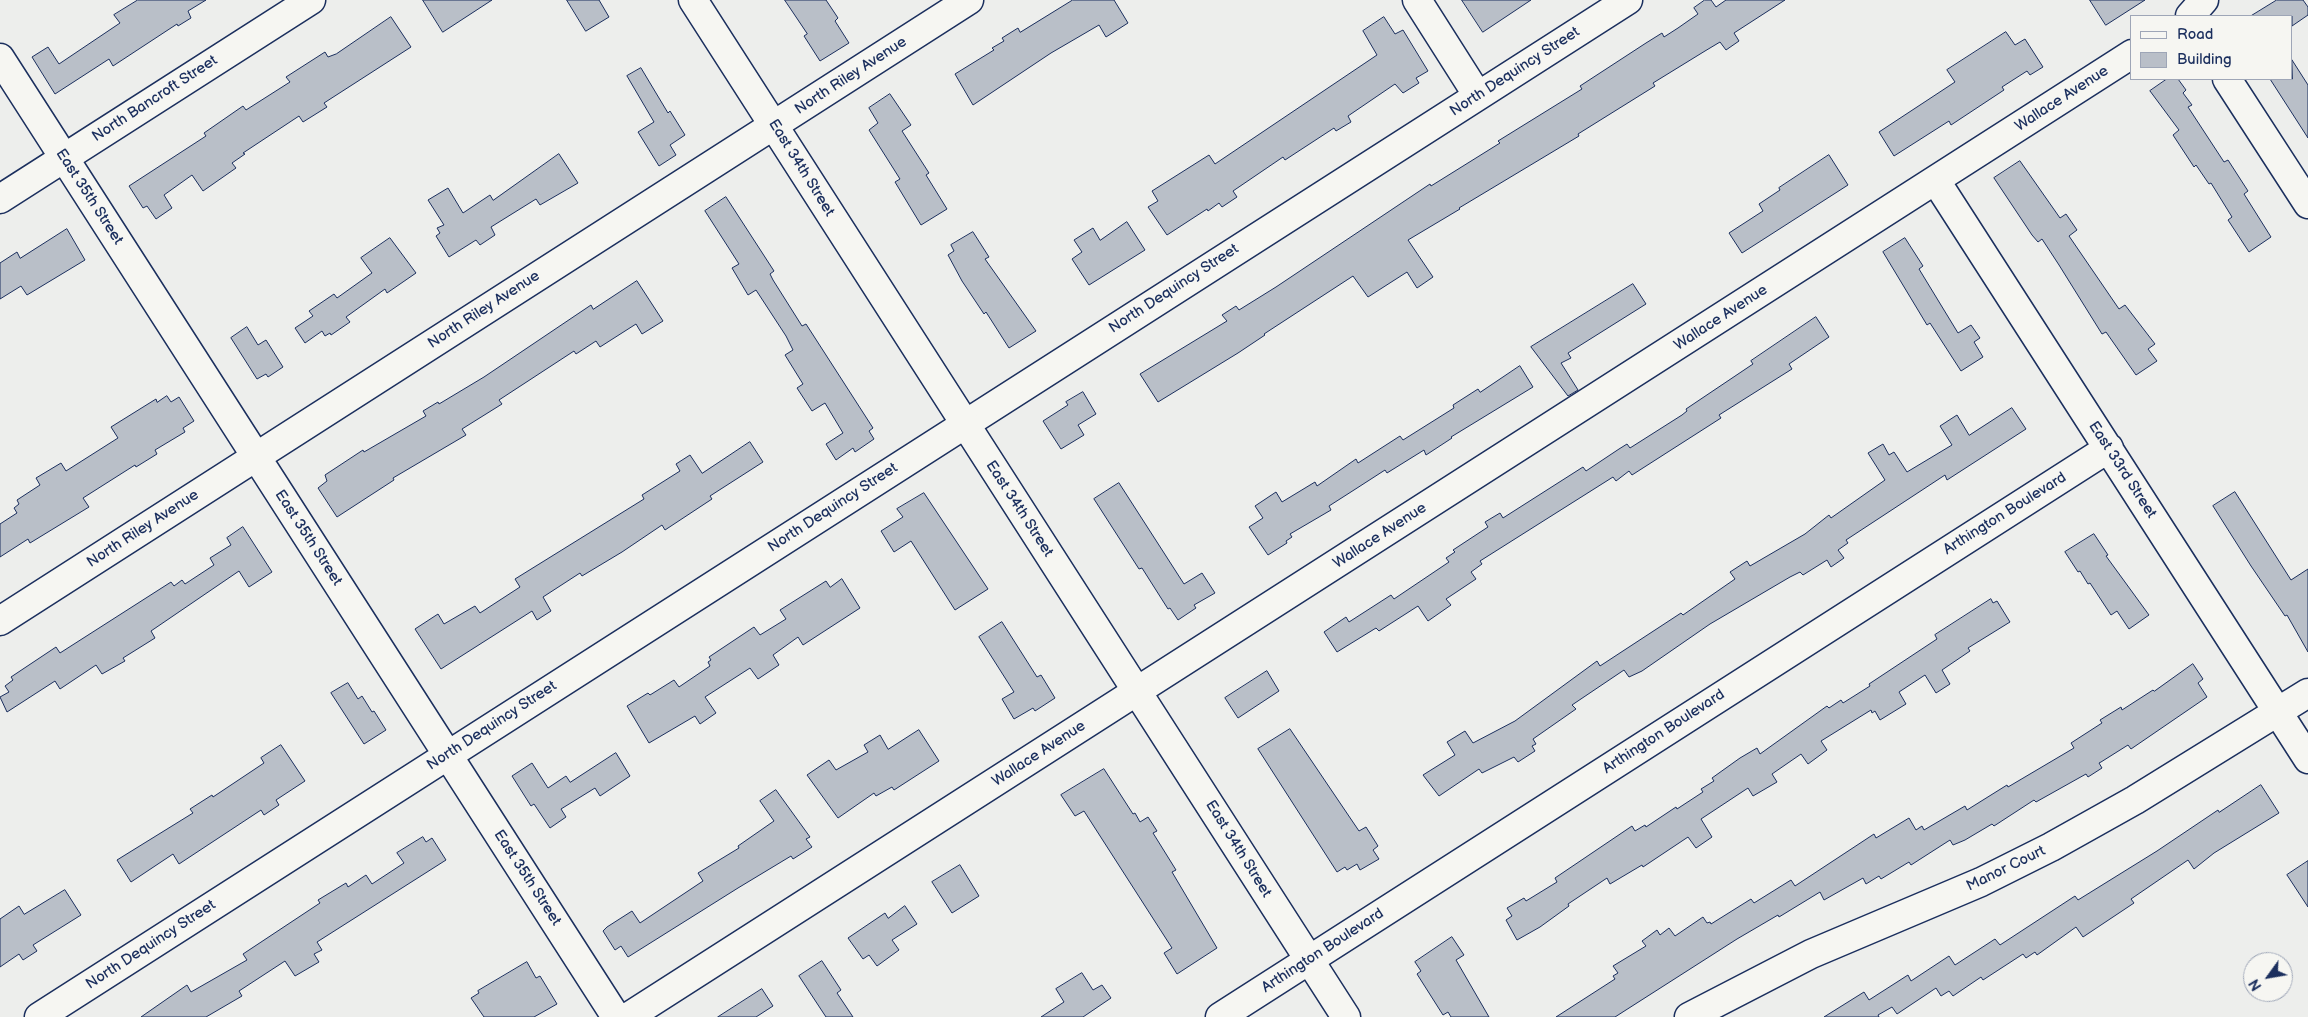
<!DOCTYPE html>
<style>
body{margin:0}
#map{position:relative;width:2308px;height:1017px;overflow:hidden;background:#edeeec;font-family:"Balsamiq Sans",sans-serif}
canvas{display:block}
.legend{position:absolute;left:2130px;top:15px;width:162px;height:65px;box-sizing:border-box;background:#f6f6f2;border:1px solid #9ea6b7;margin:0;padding:6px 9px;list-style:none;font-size:15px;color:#1b2f5e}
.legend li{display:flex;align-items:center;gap:10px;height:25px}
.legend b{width:25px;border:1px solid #9ea6b7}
.north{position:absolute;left:2243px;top:952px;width:50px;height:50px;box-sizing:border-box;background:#f6f6f2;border:1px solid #9ea6b7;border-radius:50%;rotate:238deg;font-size:14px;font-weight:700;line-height:20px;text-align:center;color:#1b2f5e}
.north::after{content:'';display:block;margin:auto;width:18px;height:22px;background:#1b2f5e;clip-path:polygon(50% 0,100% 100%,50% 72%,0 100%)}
</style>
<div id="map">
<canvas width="2308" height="1017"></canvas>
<ul class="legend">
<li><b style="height:6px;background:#f6f6f2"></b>Road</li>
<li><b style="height:14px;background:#b9bfc8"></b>Building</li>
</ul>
<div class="north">N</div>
</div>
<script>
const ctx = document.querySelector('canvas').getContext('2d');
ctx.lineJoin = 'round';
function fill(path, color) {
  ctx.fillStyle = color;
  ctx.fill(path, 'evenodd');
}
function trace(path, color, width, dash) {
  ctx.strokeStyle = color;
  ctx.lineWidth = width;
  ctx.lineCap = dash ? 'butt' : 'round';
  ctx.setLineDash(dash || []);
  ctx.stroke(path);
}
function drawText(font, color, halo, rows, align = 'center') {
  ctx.font = font + ' "Balsamiq Sans",sans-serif';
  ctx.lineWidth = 4.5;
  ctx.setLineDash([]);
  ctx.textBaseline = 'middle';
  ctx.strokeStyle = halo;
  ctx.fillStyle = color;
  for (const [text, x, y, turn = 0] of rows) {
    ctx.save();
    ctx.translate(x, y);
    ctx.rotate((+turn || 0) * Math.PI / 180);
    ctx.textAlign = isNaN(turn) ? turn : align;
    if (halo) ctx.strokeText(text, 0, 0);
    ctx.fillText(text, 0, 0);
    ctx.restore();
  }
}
const building = new Path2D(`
 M138 0H206L188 11 191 18 178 26 177 24 113 66 109 59 55 94 32 57 48 47 59 64 120 23 114 15Z
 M423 0H492L443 32Z
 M567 0H599L609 17 586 31Z
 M785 0H826L838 18 835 21 849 43 820 61 804 36 807 34Z
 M1073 0H1114L1128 23 1106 37 1099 25 1051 53 973 105 955 74 994 50 992 48 1004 41 1002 38 1018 28 1020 32Z
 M1462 0H1531L1483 32Z
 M1705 0H1711L1716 7 1726 0H1785L1734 33 1739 41 1726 50 1720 42 1705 51 1653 83 1655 86 1578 134 1579 136 1459 208 1460 209 1408 240 1433 277 1417 288 1407 272 1368 297 1353 276 1264 334 1265 335 1238 353 1158 402 1140 374 1227 321 1222 315 1236 306 1239 310 1276 287 1430 184 1431 186 1500 143 1498 141 1582 89 1580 86 1646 43 1662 33 1664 37 1678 28 1698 14 1694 8Z
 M2090 0H2145L2106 25Z
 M2277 0H2303L2308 7V15L2292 26V16H2251Z
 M391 17 411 47 324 103 327 107 303 122 299 116 243 153 245 154 232 163 236 168 203 191 192 175 164 195 172 208 156 219 147 206 143 208 129 186 206 136 204 133 243 106 246 110 290 82 286 77 325 52 328 57 336 54Z
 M1384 17 1395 34 1403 30 1428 71 1416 78 1419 83 1403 93 1395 84 1348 116 1351 122 1336 131 1334 128 1285 160 1283 157 1233 191 1237 197 1222 207 1219 203 1208 211 1207 209 1167 235 1148 207 1158 201 1152 191 1209 155 1215 164 1377 55 1363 31Z
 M2006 32 2015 45 2025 39 2043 67 2030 75 2027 71 2002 87 2004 90 1951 125 1949 121 1894 156 1879 132 1955 82 1947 70Z
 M2292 60 2308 85V138L2270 79H2292Z
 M641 68 668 113 670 111 685 135 670 145 676 155 659 166 638 132 654 122 627 76Z
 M2167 79H2178L2186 90 2183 93 2192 105 2188 107 2224 162 2228 160 2248 191 2244 194 2271 237 2249 252 2228 220 2232 217 2211 183 2209 184 2196 165 2194 167 2173 135 2179 130 2150 91Z
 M890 94 911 125 902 131 929 173 926 175 947 209 921 225 895 182 900 179 869 130 878 123 869 108Z
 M559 154 578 183 540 205 536 199 491 227 495 235 480 245 476 240 449 257 436 236 440 233 437 228 444 225 428 200 448 188 463 213 490 195 493 200Z
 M1829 155 1848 185 1742 253 1729 233 1763 211 1759 204 1780 190 1779 188Z
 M2020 161 2060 218 2066 214 2077 230 2069 236 2119 309 2125 305 2155 344 2148 349 2157 361 2136 375 2106 332 2102 334 2059 265 2042 239 2038 242 2032 235 1994 178Z
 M726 197 774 271 770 274 773 280 802 326 806 324 873 428 869 431 874 439 855 452 853 448 836 460 826 444 843 433 825 403 812 411 797 388 803 384 785 355 793 350 786 336 756 290 748 295 732 268 739 264 705 211Z
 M1127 222 1145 250 1089 285 1072 259 1082 252 1074 240 1093 228 1100 240Z
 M67 229 85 260 27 295 21 286 0 299V263L17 252 20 258Z
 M973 232 989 257 985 259 1036 331 1009 348 986 312 984 314 962 281 948 255 954 251 951 245Z
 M390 238 416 273 387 293 385 289 346 317 350 322 331 335 330 333 325 336 322 331 305 343 295 328 313 316 309 311 334 294 337 298 372 273 361 258Z
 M1905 238 1923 266 1919 269 1958 333 1971 325 1980 338 1974 342 1983 357 1961 371 1930 323 1927 325 1883 252Z
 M637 281 663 321 642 334 636 324 600 347 596 341 576 354 574 351 499 400 502 404 462 429 466 435 393 478 394 480 337 517 318 488 327 481 325 475 363 450 364 452 426 416 423 411 438 402 439 404 484 377 591 305 593 309Z
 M1633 284 1646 304 1568 353 1571 358 1561 363 1578 390 1568 396 1531 347Z
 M1816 317 1829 337 1789 364 1792 369 1719 415 1721 418 1632 475 1629 471 1616 481 1613 477 1480 561 1482 564 1471 572 1476 579 1446 599 1451 605 1428 621 1418 606 1379 631 1376 628 1337 652 1324 632 1346 617 1349 622 1391 595 1394 599 1449 562 1446 558 1455 552 1453 550 1488 527 1485 522 1500 513 1503 518 1583 467 1586 471 1619 449 1627 444 1630 448 1682 415 1687 411 1686 409 1753 364 1751 361Z
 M247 327 258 345 266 340 283 367 268 377 266 374 257 379 231 338Z
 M1520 366 1533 387 1451 437 1452 438 1426 455 1424 450 1387 473 1385 470 1354 490 1329 506 1331 510 1290 534 1292 537 1286 541 1287 543 1268 555 1249 527 1263 518 1255 506 1276 492 1282 502 1315 482 1317 486 1356 459 1358 463 1400 436 1403 440 1454 408 1453 405 1478 389 1480 392Z
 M1083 392 1096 414 1078 425 1084 435 1061 449 1043 421 1068 405 1066 402Z
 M167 396 171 402 179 397 194 421 183 428 185 432 155 450 157 454 136 467 135 465 83 498 89 507 30 543 28 539 0 557V524L17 513 14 508 19 504 17 500 40 485 36 478 61 463 66 471 118 438 111 427 156 399 157 402Z
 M2012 408 2026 429 1947 480 1945 475 1846 540 1848 543 1838 550 1844 558 1831 567 1827 560 1803 575 1800 572 1790 577 1710 624 1642 671 1629 677 1624 670 1572 705 1576 709 1533 739 1536 744 1532 746 1535 751 1518 762 1514 757 1482 773 1479 769 1439 796 1423 775 1455 755 1447 742 1465 731 1473 743 1515 721 1597 661 1600 666 1681 613 1683 615 1735 579 1730 572 1747 561 1750 566 1805 534 1829 515 1831 518 1885 480 1868 453 1883 444 1889 455 1894 452 1907 472 1952 445 1940 426 1957 415 1969 435Z
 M750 442 763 462 710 496 712 499 665 530 662 525 622 552 582 576 580 573 543 597 551 611 537 620 532 611 441 669 415 629 438 614 444 624 475 606 480 613 520 587 515 579 644 499 642 495 680 471 676 464 690 455 702 473Z
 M1119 483 1184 584 1202 573 1215 593 1194 605 1196 608 1178 620 1170 608 1168 609 1142 568 1139 569 1094 499Z
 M2235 492 2291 580 2308 569V652L2287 615 2285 616 2251 566 2213 506Z
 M924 493 988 589 955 610 911 541 894 552 881 531 903 517 897 509Z
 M243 527 272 572 249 587 239 571 151 631 155 638 123 658 125 661 102 674 96 665 60 689 55 681 7 712 0 697 9 692 5 686 13 680 11 677 56 647 60 653 171 582 174 586 182 580 185 584 214 565 210 558 231 545 227 538Z
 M2094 534 2108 555 2106 556 2149 615 2129 629 2117 611 2111 615 2090 583 2088 584 2080 571 2078 572 2065 552Z
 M842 579 860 608 803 645 798 637 773 655 779 665 758 679 750 668 705 697 716 713 700 724 695 716 649 743 627 706 648 693 650 695 674 680 679 687 710 666 708 662 711 660 709 657 754 627 760 635 786 619 780 610 826 581 830 587Z
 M1991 599 1993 603 1997 601 2010 622 1968 648 1970 651 1942 670 1950 684 1936 693 1925 675 1899 692 1906 704 1880 720 1875 711 1872 713 1871 710 1821 741 1827 750 1808 764 1801 754 1772 774 1777 782 1753 796 1748 788 1701 819 1712 837 1696 848 1688 837 1643 867 1642 865 1610 884 1607 878 1568 904 1569 906 1540 927 1517 940 1506 920 1512 916 1507 908 1524 898 1526 901 1557 882 1555 878 1632 826 1635 831 1645 825 1646 827 1676 807 1677 809 1703 792 1701 789 1714 781 1712 778 1740 758 1757 748 1760 754 1827 706 1829 708 1841 700 1843 703 1870 686 1869 684 1937 639 1935 635Z
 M1002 622 1037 677 1041 675 1055 698 1035 711 1033 708 1014 719 1002 699 1014 692 979 637Z
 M2193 664 2203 679 2198 683 2207 697 2131 749 2128 745 2101 762 2099 763 2102 768 2088 777 2086 774 2036 802 2034 800 1994 826 1992 824 1965 840 1953 845 1950 840 1911 865 1909 862 1881 879 1879 876 1866 884 1863 878 1824 900 1820 892 1779 917 1778 915 1737 939 1615 1017H1556L1615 979 1613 976 1618 973 1613 966 1646 946 1642 941 1657 930 1660 935 1669 928 1675 936 1703 917 1707 923 1710 922 1711 924 1751 899 1754 903 1791 880 1795 886 1874 834 1876 838 1909 818 1916 830 1922 826 1924 830 1965 806 1967 810 2007 785 2008 787 2074 748 2071 743 2102 723 2100 720 2121 707 2122 710 2153 690 2154 691Z
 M1267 671 1279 691 1238 718 1225 698Z
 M348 683 358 699 362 696 372 712 374 711 386 730 364 744 331 693Z
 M1290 729 1359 831 1366 827 1378 846 1373 850 1379 859 1360 870 1357 864 1347 870 1345 867 1337 872 1258 749Z
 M919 730 939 761 894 790 892 787 876 796 874 793 838 818 807 775 829 760 836 770 868 752 864 745 880 735 888 749Z
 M281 745 305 781 276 800 279 805 264 815 261 810 179 864 173 854 131 882 117 860 193 813 190 809 212 795 213 797 264 763 261 758Z
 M616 753 630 776 600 796 595 788 561 809 566 817 550 828 534 804 531 806 512 776 532 763 548 788 566 776 570 782Z
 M1104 769 1133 814 1135 813 1140 822 1148 817 1157 831 1153 833 1176 870 1172 872 1217 948 1177 974 1164 953 1172 948 1084 811 1075 816 1061 795Z
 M2261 785 2279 813 2214 853 2194 869 2188 860 2131 899 2134 903 2083 937 2076 927 2037 955 2035 952 2026 958 2023 954 1983 980 1981 977 1953 996 1949 991 1941 996 1936 988 1897 1014 1892 1007 1878 1015 1879 1017H1824L1864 992 1869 1000 1908 975 1911 981 1949 956 1955 965 1995 939 2000 945 2075 896 2078 900 2157 851 2218 810 2219 812Z
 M776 790 810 837 806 839 812 847 793 859 791 856 738 888 628 957 621 946 615 950 603 931 607 927 632 911 640 923 703 881 698 873 739 848 738 846 774 821 760 801Z
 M423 837 426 842 432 838 446 860 317 942 322 950 314 954 319 962 295 976 285 961 239 991 242 996 206 1017H141L187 985 191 992 247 960 243 954 320 903 318 900 346 883 348 887 366 875 372 884 404 863 397 853Z
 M2308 861V907L2287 875Z
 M960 865 979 896 952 913 932 882Z
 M65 890 81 915 33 945 37 951 23 960 19 954 0 967V919L19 906 24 914Z
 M905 906 917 924 892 940 899 950 877 966 869 955 863 959 848 938 885 913 888 918Z
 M1452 937 1464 955 1456 960 1489 1017H1451L1448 1012 1443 1015 1417 974 1421 971 1415 962Z
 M822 961 841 990 837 993 853 1017H826L799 976Z
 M527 962 536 978 540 976 557 1004 534 1017H484L471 998 479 993 478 991Z
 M1082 973 1093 990 1102 985 1111 998 1083 1017H1041L1064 1002 1056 989Z
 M762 989 773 1006 756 1017H718Z`);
const minor = new Path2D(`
 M1417 0 1478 96
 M2190 16 2204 0
 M0 58 616 1017
 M2227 79 2308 204
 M1936 181 2308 759
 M0 199 311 0
 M0 621 969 0
 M39 1017 1628 0
 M628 1017 2132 54
 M1220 1017 2109 448
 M1689 1017 1811 954 1981 882 2051 847 2135 800 2308 693`);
const major = new Path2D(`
 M693 0 1346 1017`);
const streetNames = [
 ["North Dequincy Street",1515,72,-33],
 ["North Riley Avenue",851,76,-33],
 ["North Bancroft Street",155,99,-33],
 ["Wallace Avenue",2062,99,-33],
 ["East 34th Street",801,168,58],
 ["East 35th Street",89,197,57],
 ["North Dequincy Street",1174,289,-33],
 ["North Riley Avenue",484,310,-33],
 ["Wallace Avenue",1721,318,-33],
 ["East 33rd Street",2122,470,57],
 ["North Dequincy Street",833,508,-33],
 ["East 34th Street",1019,509,57],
 ["Arthington Boulevard",2005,514,-32],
 ["North Riley Avenue",143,529,-33],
 ["Wallace Avenue",1380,536,-33],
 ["East 35th Street",308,538,57],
 ["North Dequincy Street",492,726,-33],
 ["Arthington Boulevard",1664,732,-33],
 ["Wallace Avenue",1039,754,-33],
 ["East 34th Street",1238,849,58],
 ["Manor Court",2006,869,-26],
 ["East 35th Street",527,878,57],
 ["North Dequincy Street",151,945,-33],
 ["Arthington Boulevard",1323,951,-33]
];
fill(building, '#b9bfc8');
trace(building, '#1b2f5e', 1);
trace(minor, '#1b2f5e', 31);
trace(major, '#1b2f5e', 31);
trace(minor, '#f6f6f2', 28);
trace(major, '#f6f6f2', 28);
drawText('15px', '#1b2f5e', '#f6f6f2', streetNames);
</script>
